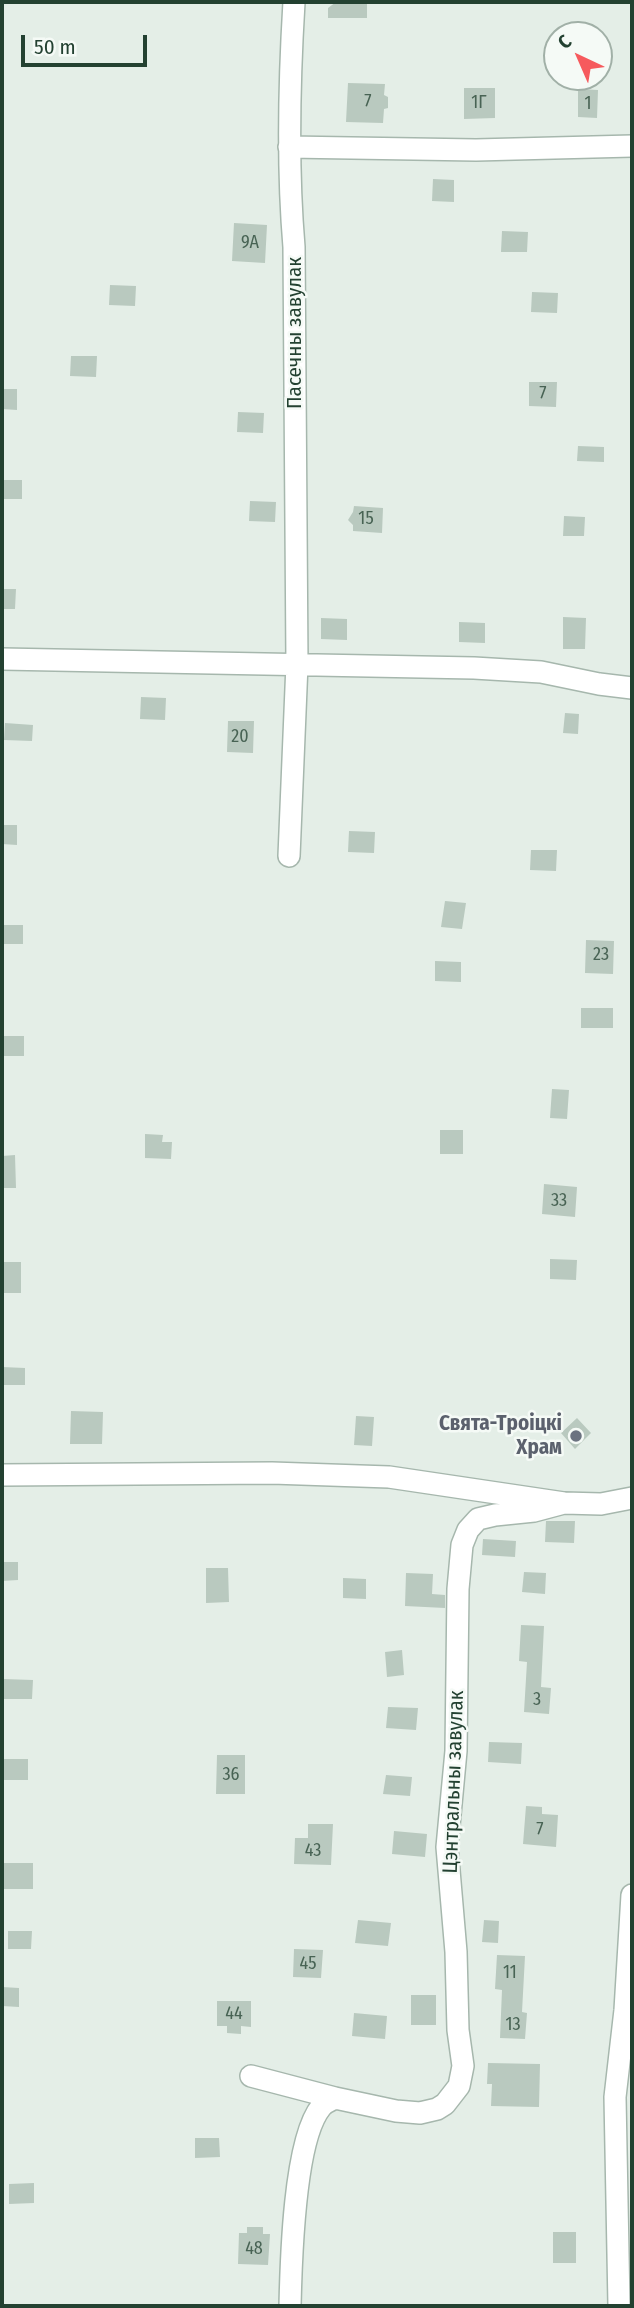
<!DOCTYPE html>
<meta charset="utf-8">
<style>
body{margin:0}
#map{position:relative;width:634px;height:2308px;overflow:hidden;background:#e4eee7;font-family:"Fira Sans Condensed",sans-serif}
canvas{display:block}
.frame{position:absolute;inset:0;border:4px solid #234131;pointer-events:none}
.north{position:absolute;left:543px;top:21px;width:70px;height:70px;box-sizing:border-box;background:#f5faf6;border:2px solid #a1b0a7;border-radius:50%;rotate:316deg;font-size:19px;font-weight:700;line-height:28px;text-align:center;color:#234131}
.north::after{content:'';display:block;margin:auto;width:24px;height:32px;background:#f65a5d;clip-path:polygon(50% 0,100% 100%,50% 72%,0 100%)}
.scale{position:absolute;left:21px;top:35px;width:126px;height:32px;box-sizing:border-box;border:4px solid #234131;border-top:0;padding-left:9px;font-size:21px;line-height:24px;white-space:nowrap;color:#234131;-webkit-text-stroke:5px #f5faf6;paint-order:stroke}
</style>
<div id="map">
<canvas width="634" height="2308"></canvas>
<div class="frame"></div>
<div class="north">С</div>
<div class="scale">50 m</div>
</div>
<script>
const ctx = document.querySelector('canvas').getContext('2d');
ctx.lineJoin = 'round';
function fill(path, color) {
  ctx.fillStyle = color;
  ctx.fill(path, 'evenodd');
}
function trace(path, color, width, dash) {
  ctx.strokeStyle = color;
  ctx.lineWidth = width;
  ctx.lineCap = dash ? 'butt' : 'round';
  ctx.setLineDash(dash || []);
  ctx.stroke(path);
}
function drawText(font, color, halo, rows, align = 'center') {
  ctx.font = font + ' "Fira Sans Condensed",sans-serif';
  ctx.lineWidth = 5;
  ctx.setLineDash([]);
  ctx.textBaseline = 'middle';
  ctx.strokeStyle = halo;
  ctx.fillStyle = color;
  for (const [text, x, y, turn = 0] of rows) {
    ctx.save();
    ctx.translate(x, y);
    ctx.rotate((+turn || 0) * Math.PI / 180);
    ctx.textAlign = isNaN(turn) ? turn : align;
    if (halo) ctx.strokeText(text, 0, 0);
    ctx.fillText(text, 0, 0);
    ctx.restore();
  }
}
const building = new Path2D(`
 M336 2H367V18H328V8Z
 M348 83 385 84 384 95 388 97V108L384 109 383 123 346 122Z
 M464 88H495V118L464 119Z
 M578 89 598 90 597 118 578 117Z
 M433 179 454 180V202L432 201Z
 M234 223 267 225 265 263 232 261Z
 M502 231 528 232 527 252H501Z
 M110 285 136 286 135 306 109 305Z
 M532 292 558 293 557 313 531 312Z
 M71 356H97L96 377 70 376Z
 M529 382H557L556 407 529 406Z
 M2 389H17V410L2 409Z
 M238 412 264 413 263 433 237 432Z
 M578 446 604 447V462L577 461Z
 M3 480H22V499H3Z
 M250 501 276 502 275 522 249 521Z
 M354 506 383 508 382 533 353 531V525L348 520 353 512Z
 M564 516 585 517 584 536H563Z
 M2 589H16L15 609H2Z
 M563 617 586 618 585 649H563Z
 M321 618 347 619V640L321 639Z
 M459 622 485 623V643L459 642Z
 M141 697 166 698 165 720 140 719Z
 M565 713 579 714 578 734 563 733Z
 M228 721H254L253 753 227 752Z
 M5 723 33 725 32 741 4 740Z
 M2 825H17V845L2 844Z
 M349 831 375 832 374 853 348 852Z
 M531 850H557L556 871 530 870Z
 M445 901 466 903 462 929 441 927Z
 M2 925H23V944H2Z
 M586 940 614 941 613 974 585 973Z
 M435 961 461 962V982L435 981Z
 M581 1008H613V1028H581Z
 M2 1036H24V1056H2Z
 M552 1089 569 1090 567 1119 550 1118Z
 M440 1130H463V1154H440Z
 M145 1134 163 1135 162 1142H172L171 1159 145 1158Z
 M15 1155 16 1188H2V1156Z
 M544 1184 577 1187 575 1217 542 1214Z
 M550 1259 577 1260 576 1280 550 1279Z
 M2 1262H21V1293H2Z
 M2 1367 25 1368V1385H2Z
 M71 1411 103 1412 102 1444H70Z
 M356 1416 374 1417 372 1446 354 1445Z
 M577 1418 591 1433 575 1449 561 1433Z
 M546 1521H575L574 1543 545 1542Z
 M483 1539 516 1541 515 1557 482 1555Z
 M2 1562H18V1580L2 1581Z
 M206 1568H228L229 1602 206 1603Z
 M524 1572 546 1573 545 1594 522 1592Z
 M406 1573 433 1574 432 1594 445 1595V1608L405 1606Z
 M343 1578 366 1579V1599L343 1598Z
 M521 1625 544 1626 541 1687 551 1688 549 1714 524 1712 527 1662 519 1661Z
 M402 1650 404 1675 387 1677 385 1652Z
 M3 1679 33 1680 32 1699H2Z
 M388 1707 418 1708 416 1730 386 1728Z
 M489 1742 522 1743 521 1764 488 1762Z
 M217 1755H245V1794H216Z
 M3 1759H28V1780H2Z
 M386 1775 412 1777 410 1796 383 1794Z
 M526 1806 542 1807V1814L558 1815 556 1847 523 1844Z
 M308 1824H333L331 1865 294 1864 295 1838H308Z
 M394 1831 427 1834 425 1857 392 1854Z
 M2 1863H33V1889H2Z
 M358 1920 391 1923 388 1946 355 1943Z
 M484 1920 499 1921 498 1943 482 1942Z
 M8 1931H32L31 1949H8Z
 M294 1949 323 1950 321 1978 293 1977Z
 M497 1955 525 1956 522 2012 527 2013 525 2039 500 2038 502 1990 495 1989Z
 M2 1987 19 1988V2007L2 2006Z
 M411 1995H436V2025H411Z
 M217 2001H251V2027L241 2026V2034L227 2033V2026H217Z
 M354 2013 387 2016 385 2039 352 2036Z
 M488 2063 540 2064 539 2107 491 2106 492 2084H487Z
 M195 2138H219L220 2157 195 2158Z
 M34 2183V2203L9 2204V2184Z
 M247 2227H263V2234H270L268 2265 238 2264 239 2233H247Z
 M553 2232H576V2263H553Z`);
const minor = new Path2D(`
 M289 147 476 150 632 146
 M2 659 474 668 541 672 599 684 632 688
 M289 856 297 664 294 247C287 165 289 84 294 2
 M2 1475 272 1473 389 1477 564 1503 601 1504 632 1498
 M251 2076 335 2098 396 2111 420 2113 437 2109 445 2104 459 2086 463 2066 458 2030 456 1952 447 1847 456 1751 458 1589 462 1545 468 1530 478 1519 495 1515 534 1511 564 1503
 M290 2306C291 2262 294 2140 321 2107 325 2102 330 2101 335 2098
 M619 2306 615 2097 625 2010 632 1895`);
const markers = [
 [576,1436,7,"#6b7280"]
];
const numberNames = [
 ["7",368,102],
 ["1Г",479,103],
 ["1",588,104],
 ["9А",250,243],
 ["7",543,394],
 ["15",366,519],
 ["20",240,737],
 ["23",601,955],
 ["33",559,1201],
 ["3",537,1700],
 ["36",231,1775],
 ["7",540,1830],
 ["43",313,1851],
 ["45",308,1964],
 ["11",510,1973],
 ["44",234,2014],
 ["13",513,2025],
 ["48",254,2249]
];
const streetNames = [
 ["Пасечны завулак",295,333,-90],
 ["Цэнтральны завулак",454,1782,-88]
];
const worshipNames = [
 ["Свята-Троіцкі",562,1424],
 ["Храм",562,1448]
];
fill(building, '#b9c9bf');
trace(minor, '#a6b7ad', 24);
trace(minor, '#fff', 21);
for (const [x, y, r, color] of markers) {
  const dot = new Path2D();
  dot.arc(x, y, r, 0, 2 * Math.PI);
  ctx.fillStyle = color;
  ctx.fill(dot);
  trace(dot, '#f5faf6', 2.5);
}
drawText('18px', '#486354', null, numberNames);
drawText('21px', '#234131', '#f5faf6', streetNames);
drawText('bold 21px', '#5b616d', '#f5faf6', worshipNames, 'right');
</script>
